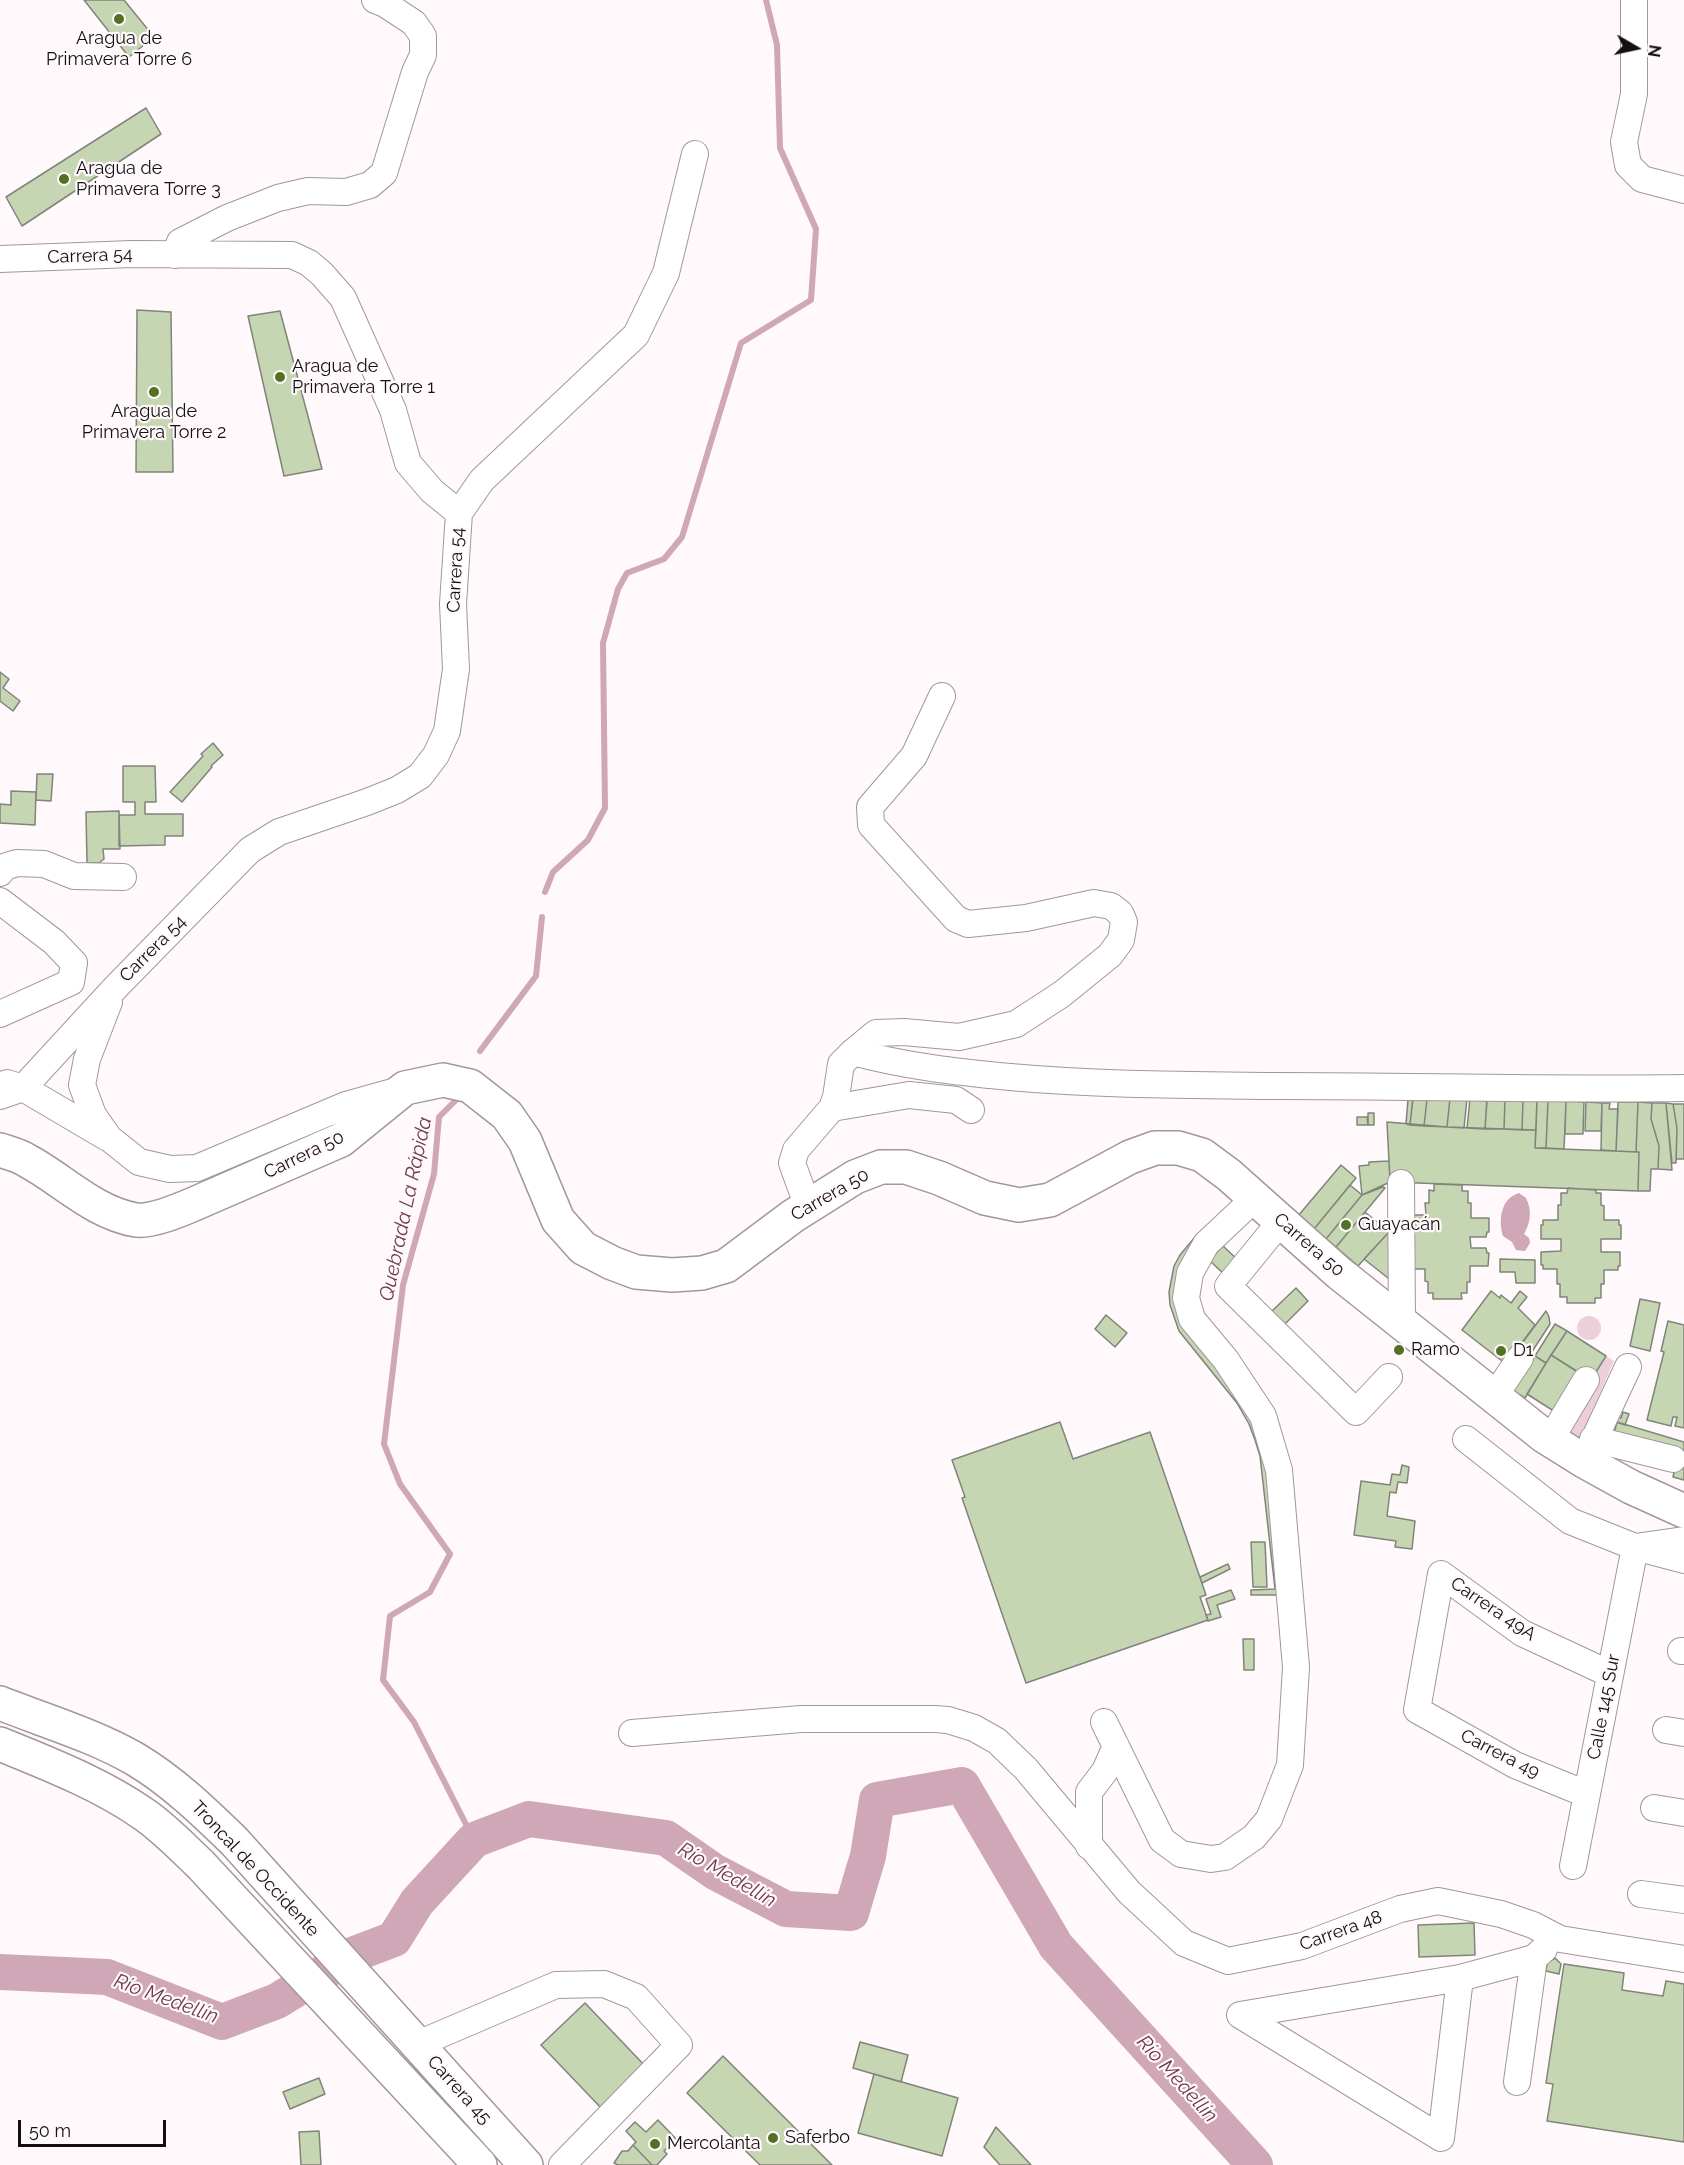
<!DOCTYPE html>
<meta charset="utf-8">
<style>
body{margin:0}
#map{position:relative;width:1684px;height:2165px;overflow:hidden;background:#fff9fb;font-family:Raleway,sans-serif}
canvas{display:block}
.north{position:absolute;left:1606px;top:18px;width:60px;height:60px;-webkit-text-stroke:4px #fff9fb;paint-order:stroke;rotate:99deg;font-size:16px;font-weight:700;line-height:24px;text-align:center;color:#130f11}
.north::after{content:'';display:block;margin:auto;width:21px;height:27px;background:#130f11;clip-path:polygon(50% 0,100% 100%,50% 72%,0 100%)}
.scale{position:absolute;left:18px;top:2120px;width:148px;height:27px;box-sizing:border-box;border:3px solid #130f11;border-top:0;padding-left:8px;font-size:18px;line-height:21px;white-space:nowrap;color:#130f11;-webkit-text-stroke:4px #fff9fb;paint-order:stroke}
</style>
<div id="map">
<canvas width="1684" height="2165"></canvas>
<div class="north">N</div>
<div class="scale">50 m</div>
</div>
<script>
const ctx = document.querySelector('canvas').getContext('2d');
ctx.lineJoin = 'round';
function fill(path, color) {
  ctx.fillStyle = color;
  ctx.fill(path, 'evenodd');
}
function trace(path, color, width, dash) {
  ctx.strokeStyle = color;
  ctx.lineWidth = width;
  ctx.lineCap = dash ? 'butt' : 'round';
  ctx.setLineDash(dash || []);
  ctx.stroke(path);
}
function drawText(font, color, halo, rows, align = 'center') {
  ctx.font = font + ' Raleway,sans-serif';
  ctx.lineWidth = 4.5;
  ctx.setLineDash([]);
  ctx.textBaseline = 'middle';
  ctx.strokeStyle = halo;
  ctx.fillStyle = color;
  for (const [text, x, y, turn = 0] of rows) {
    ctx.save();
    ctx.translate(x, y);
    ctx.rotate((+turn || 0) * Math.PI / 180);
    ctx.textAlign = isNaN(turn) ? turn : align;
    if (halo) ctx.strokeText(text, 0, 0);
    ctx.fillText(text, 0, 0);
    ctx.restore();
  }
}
const green = new Path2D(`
 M1577 1328a12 12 0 1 1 24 0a12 12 0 1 1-24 0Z
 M1606 1356 1614 1361 1591 1414 1594 1416 1579 1440 1563 1426Z`);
const water = new Path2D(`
 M1519 1193 1526 1198C1532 1210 1531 1222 1524 1234L1529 1238 1530 1243 1525 1251 1516 1250 1512 1242 1503 1236C1498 1220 1501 1198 1519 1193Z`);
const stream = new Path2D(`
 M545 892 553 872 588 840 605 808 603 643 618 589 627 573 664 559 682 537 741 343 811 300 816 229 780 148 777 45 766 0
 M480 1051 536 976 542 917
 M460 1096 439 1117 434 1174 403 1285 384 1444 400 1484 450 1554 430 1592 390 1616 383 1680 414 1722 474 1840`);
const river = new Path2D(`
 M0 1972 107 1977 222 2022 277 2001 352 1955 394 1939 417 1902 474 1840 529 1819 666 1838 715 1872 786 1909 851 1913 868 1856 877 1800 962 1785 1056 1946 1255 2165`);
const building = new Path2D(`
 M84 0H124L154 37 129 57Z
 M146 108 161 134 22 226 6 197Z
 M137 310 171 312 173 472H136Z
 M280 311 322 469 284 476 248 316Z
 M0 672 9 679 3 688 20 701 13 711 0 701Z
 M213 743 223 755 211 766 212 767 182 802 170 792 203 756 201 754Z
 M123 766H155L156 802H145V814H183V836H165V845L119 846V815H135V802H123Z
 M37 774H53L51 801 36 800Z
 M11 791 36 792 35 825 0 823V804L11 805Z
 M119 811 120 849H103L104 859 99 863H87L86 812Z
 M1413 1097 1427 1099 1424 1126 1410 1125Z
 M1450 1098 1467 1099 1464 1128 1447 1127Z
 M1450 1098 1447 1127 1424 1126 1427 1099Z
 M1487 1098 1505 1099 1504 1129H1485Z
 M1408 1099H1413L1410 1125 1406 1124Z
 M1470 1099 1487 1101 1485 1129 1467 1128Z
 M1505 1099 1523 1100 1522 1130 1504 1129Z
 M1523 1100H1537L1536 1130H1522Z
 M1537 1100 1548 1101 1546 1148H1535Z
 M1548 1101H1566L1564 1149 1546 1148Z
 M1566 1101 1584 1102 1583 1134H1565Z
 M1586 1102 1602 1103 1601 1131H1585Z
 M1618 1102H1638L1636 1152 1616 1151Z
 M1638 1102 1652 1103 1651 1119 1659 1146 1658 1169H1651L1650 1191H1638L1639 1152H1636Z
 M1602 1103H1610L1609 1109H1618L1616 1151 1601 1150Z
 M1652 1103H1666L1672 1170 1658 1169 1659 1146 1651 1119Z
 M1666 1103 1673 1104 1677 1128 1676 1163H1672Z
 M1673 1104H1684V1159H1676L1677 1128Z
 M1368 1113H1374V1125H1368Z
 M1357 1117H1367L1368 1125H1357Z
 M1387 1122 1447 1127 1536 1130 1535 1148 1639 1152 1638 1191 1390 1182Z
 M1389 1161 1390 1182 1362 1195 1359 1166 1369 1165V1162Z
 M1341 1165 1356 1178 1314 1229 1298 1216Z
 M1434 1184 1462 1185V1191H1468V1203H1471V1218H1489V1232H1487L1486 1237H1470L1471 1248H1486L1487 1253H1489L1488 1266H1470V1282H1467V1293H1461L1462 1299H1433V1293H1428V1282L1425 1281V1269H1413V1215H1426L1425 1203H1429V1190L1434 1191Z
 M1350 1185 1362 1195 1326 1239 1314 1229Z
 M1383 1187 1385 1188 1336 1247 1326 1239 1362 1195Z
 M1568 1188 1596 1190V1193H1601V1205L1604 1206V1220H1619V1225H1621V1239H1601V1252H1620V1266H1618V1270H1604V1284H1601V1298H1595V1303H1567V1297H1560V1284H1557V1269H1543V1265H1541V1252L1561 1251V1239H1541V1225H1543V1220H1558V1205H1561V1193H1567Z
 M1365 1212 1389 1232 1358 1266 1336 1247Z
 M1389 1232 1393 1282 1364 1259Z
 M1195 1237 1199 1241 1184 1327 1242 1400 1266 1455 1281 1595H1251V1590L1275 1589 1260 1456 1255 1440 1249 1424 1237 1403 1179 1331 1170 1305 1169 1292 1174 1266 1180 1255Z
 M1223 1246 1239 1261 1226 1276 1209 1260Z
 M1500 1259 1535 1260V1283H1516L1515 1272H1500Z
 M1296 1288 1308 1301 1284 1325 1271 1312Z
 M1491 1291 1500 1298 1501 1295 1511 1303 1520 1291 1527 1297 1518 1308 1535 1325 1506 1364 1462 1330Z
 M1640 1299 1660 1303 1650 1351 1630 1346Z
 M1546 1311 1549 1317 1550 1324 1526 1361 1514 1354Z
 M1106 1315 1127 1333 1115 1347 1095 1329Z
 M1668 1321 1684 1325V1428L1675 1426 1677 1417H1673L1671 1426 1647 1420 1664 1352 1661 1351Z
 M1555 1324 1567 1331 1546 1363 1535 1356Z
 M1567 1331 1606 1356 1591 1380 1551 1355Z
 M1551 1355 1584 1376 1560 1415 1527 1394Z
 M1535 1356 1546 1363 1525 1398 1513 1391Z
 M1623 1412 1629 1414 1625 1425 1610 1420 1612 1415 1621 1418Z
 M1060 1422 1073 1459 1150 1432 1206 1595 1200 1597 1208 1620 1026 1683 962 1498 965 1497 952 1460Z
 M1617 1422 1684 1442V1480L1673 1477 1678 1455 1613 1438Z
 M1402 1465 1409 1467 1407 1483 1398 1482 1396 1493 1390 1492 1387 1516 1415 1521 1412 1549 1395 1547 1396 1541 1354 1535 1361 1481 1390 1485 1392 1474 1400 1475Z
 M1251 1542H1265L1267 1587H1253Z
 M1228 1564 1230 1569 1202 1583 1200 1577Z
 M1231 1590 1235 1599 1217 1605 1221 1617 1208 1621 1206 1615 1211 1614 1206 1599Z
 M1243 1639H1254V1670H1244Z
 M1474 1923 1475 1955 1419 1957 1418 1925Z
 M1555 1958 1561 1964 1559 1974 1546 1971 1547 1963Z
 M1564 1964 1624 1973 1622 1990 1663 1996 1666 1981 1684 1984V2142L1547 2121 1553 2084 1546 2083Z
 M585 2003 647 2068 603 2110 541 2045Z
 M860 2042 908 2055 901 2082 853 2068Z
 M723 2056 832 2165H760L687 2093Z
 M874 2074 958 2098 942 2156 858 2133Z
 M319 2078 325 2094 290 2109 283 2092Z
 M658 2120 679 2142 674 2148 671 2144 664 2151 667 2154 657 2165H652L633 2145 636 2142 626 2131 635 2122 646 2132Z
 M996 2127 1031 2165H1000L984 2147Z
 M319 2131 321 2165H301L299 2132Z
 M633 2145 652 2165H618L614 2163 622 2151H628Z`);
const minor = new Path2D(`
 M1634 0V94L1624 142 1628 165 1642 179 1684 190
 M175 255 180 242 227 218 278 198 308 191 346 192 370 185 384 173 415 72 423 55V36L414 23 385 4 375 0
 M0 259 132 254 292 255 309 263 322 274 343 298 393 410 408 463 432 491 459 513 453 604 456 669 447 731 436 755 420 776 397 790 367 802 279 832 250 850 115 988 23 1088 0 1096
 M459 513 482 480 636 335 666 273 695 154
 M0 873 4 867 17 863 44 864 74 876 123 877
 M0 901 54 942 74 963 71 982 0 1014
 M109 1002 87 1059 82 1085 93 1115 109 1138 139 1162 170 1169 197 1168 346 1105 396 1091
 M853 1052C904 1066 957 1072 1010 1077 1098 1085 1187 1085 1276 1086 1412 1086 1548 1090 1684 1088
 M7 1083 23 1088 106 1137
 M832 1108 909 1095 956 1100 971 1110
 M1401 1183 1402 1324
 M808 1207 792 1163 796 1150 832 1108 836 1097 841 1064 853 1052 876 1033 904 1032 959 1037 1016 1024 1062 994 1110 955 1121 940 1124 922 1120 913 1111 906 1094 903 1026 918 968 924 956 919 871 825 870 807 914 756 942 696
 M1281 1221 1228 1286 1356 1412 1389 1377
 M1494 1397 1520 1358
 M1466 1439 1570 1521 1635 1547 1684 1560
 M1593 1439 1673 1459
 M1550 1440 1586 1380
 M1584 1461 1628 1367
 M1681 1651H1684
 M1104 1722 1162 1840 1181 1854 1211 1859 1225 1857 1254 1837 1269 1819 1290 1765 1296 1667 1279 1470 1263 1416 1226 1360 1192 1319 1186 1298 1190 1273 1206 1244 1255 1198
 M1666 1730 1684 1733
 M632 1733 801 1719H935L948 1720 974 1728 997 1741 1026 1769 1129 1892 1184 1943 1228 1961 1302 1946 1400 1909 1438 1901 1501 1914 1533 1925 1560 1939 1684 1959
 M1586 1794 1515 1765 1417 1710 1441 1574 1522 1633 1610 1674
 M1654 1808 1684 1813
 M1089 1846V1792L1105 1771 1116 1746
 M1573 1866 1635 1547 1684 1540
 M1641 1894 1684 1900
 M1460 1978 1441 2138 1240 2015 1460 1978 1534 1958
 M418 2044 556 1985 604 1984 636 1997 679 2045 562 2165
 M1517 2082 1534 1958 1544 1949`);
const major = new Path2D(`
 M0 1150C9 1153 18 1155 26 1160 62 1179 94 1213 136 1220 152 1222 180 1210 194 1204L341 1140 405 1088 443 1080 470 1086 507 1115 525 1141 558 1220 583 1248 612 1263 636 1272 672 1275 702 1273 726 1266 793 1216 855 1177 881 1167H906L939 1178 985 1198 1019 1205 1050 1200 1130 1157 1155 1148H1178L1202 1155 1229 1175 1339 1273 1544 1436 1584 1461 1631 1487 1684 1511`);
const highway = new Path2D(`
 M0 1703C45 1721 93 1735 135 1759 172 1781 203 1811 234 1841L526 2165
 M0 1744C49 1764 101 1784 145 1815 165 1829 182 1847 200 1864L480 2165`);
const markers = [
 [119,19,6,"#547024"],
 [64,179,6,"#547024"],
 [280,377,6,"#547024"],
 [154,392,6,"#547024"],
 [1346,1225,6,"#547024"],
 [1399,1350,6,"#547024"],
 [1501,1351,6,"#547024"],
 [773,2138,6,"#547024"],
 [655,2144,6,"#547024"]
];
const poiNames = [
 ["Aragua de",119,39,"center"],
 ["Primavera Torre 6",119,60,"center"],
 ["Aragua de",76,169],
 ["Primavera Torre 3",76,190],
 ["Aragua de",292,367],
 ["Primavera Torre 1",292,388],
 ["Aragua de",154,412,"center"],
 ["Primavera Torre 2",154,433,"center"],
 ["Guayacán",1358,1225],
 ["Ramo",1411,1350],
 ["D1",1513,1351],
 ["Saferbo",785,2138],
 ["Mercolanta",667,2144]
];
const streetNames = [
 ["Carrera 54",90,256,-2],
 ["Carrera 54",456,570,-87],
 ["Carrera 54",153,949,-45],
 ["Carrera 50",304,1155,-26],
 ["Carrera 50",830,1195,-30],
 ["Carrera 50",1309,1245,41],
 ["Carrera 49A",1493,1609,34],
 ["Calle 145 Sur",1604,1707,-79],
 ["Carrera 49",1500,1754,27],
 ["Troncal de Occidente",255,1869,47],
 ["Carrera 48",1341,1931,-20],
 ["Carrera 45",459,2090,48]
];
const waterNames = [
 ["Quebrada La Rápida",406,1209,-78],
 ["Río Medellín",727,1875,30],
 ["Río Medellín",166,1999,20],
 ["Río Medellín",1177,2079,48]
];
fill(green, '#edcfda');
fill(water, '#cfa7b6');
trace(stream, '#cfa7b6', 6);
trace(river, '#cfa7b6', 36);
fill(building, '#c6d6b3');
trace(building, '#80847b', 1.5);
trace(minor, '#a2979b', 28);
trace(major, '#a2979b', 36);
trace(highway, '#a2979b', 36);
trace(minor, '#fff', 26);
trace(major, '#fff', 33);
trace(highway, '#fff', 33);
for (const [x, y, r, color] of markers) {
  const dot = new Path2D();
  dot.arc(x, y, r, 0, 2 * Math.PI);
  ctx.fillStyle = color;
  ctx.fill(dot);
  trace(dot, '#fff9fb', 2);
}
drawText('18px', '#130f11', '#fff9fb', poiNames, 'left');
drawText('18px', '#130f11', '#fff9fb', streetNames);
drawText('italic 20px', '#6f3a51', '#fff9fb', waterNames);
</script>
